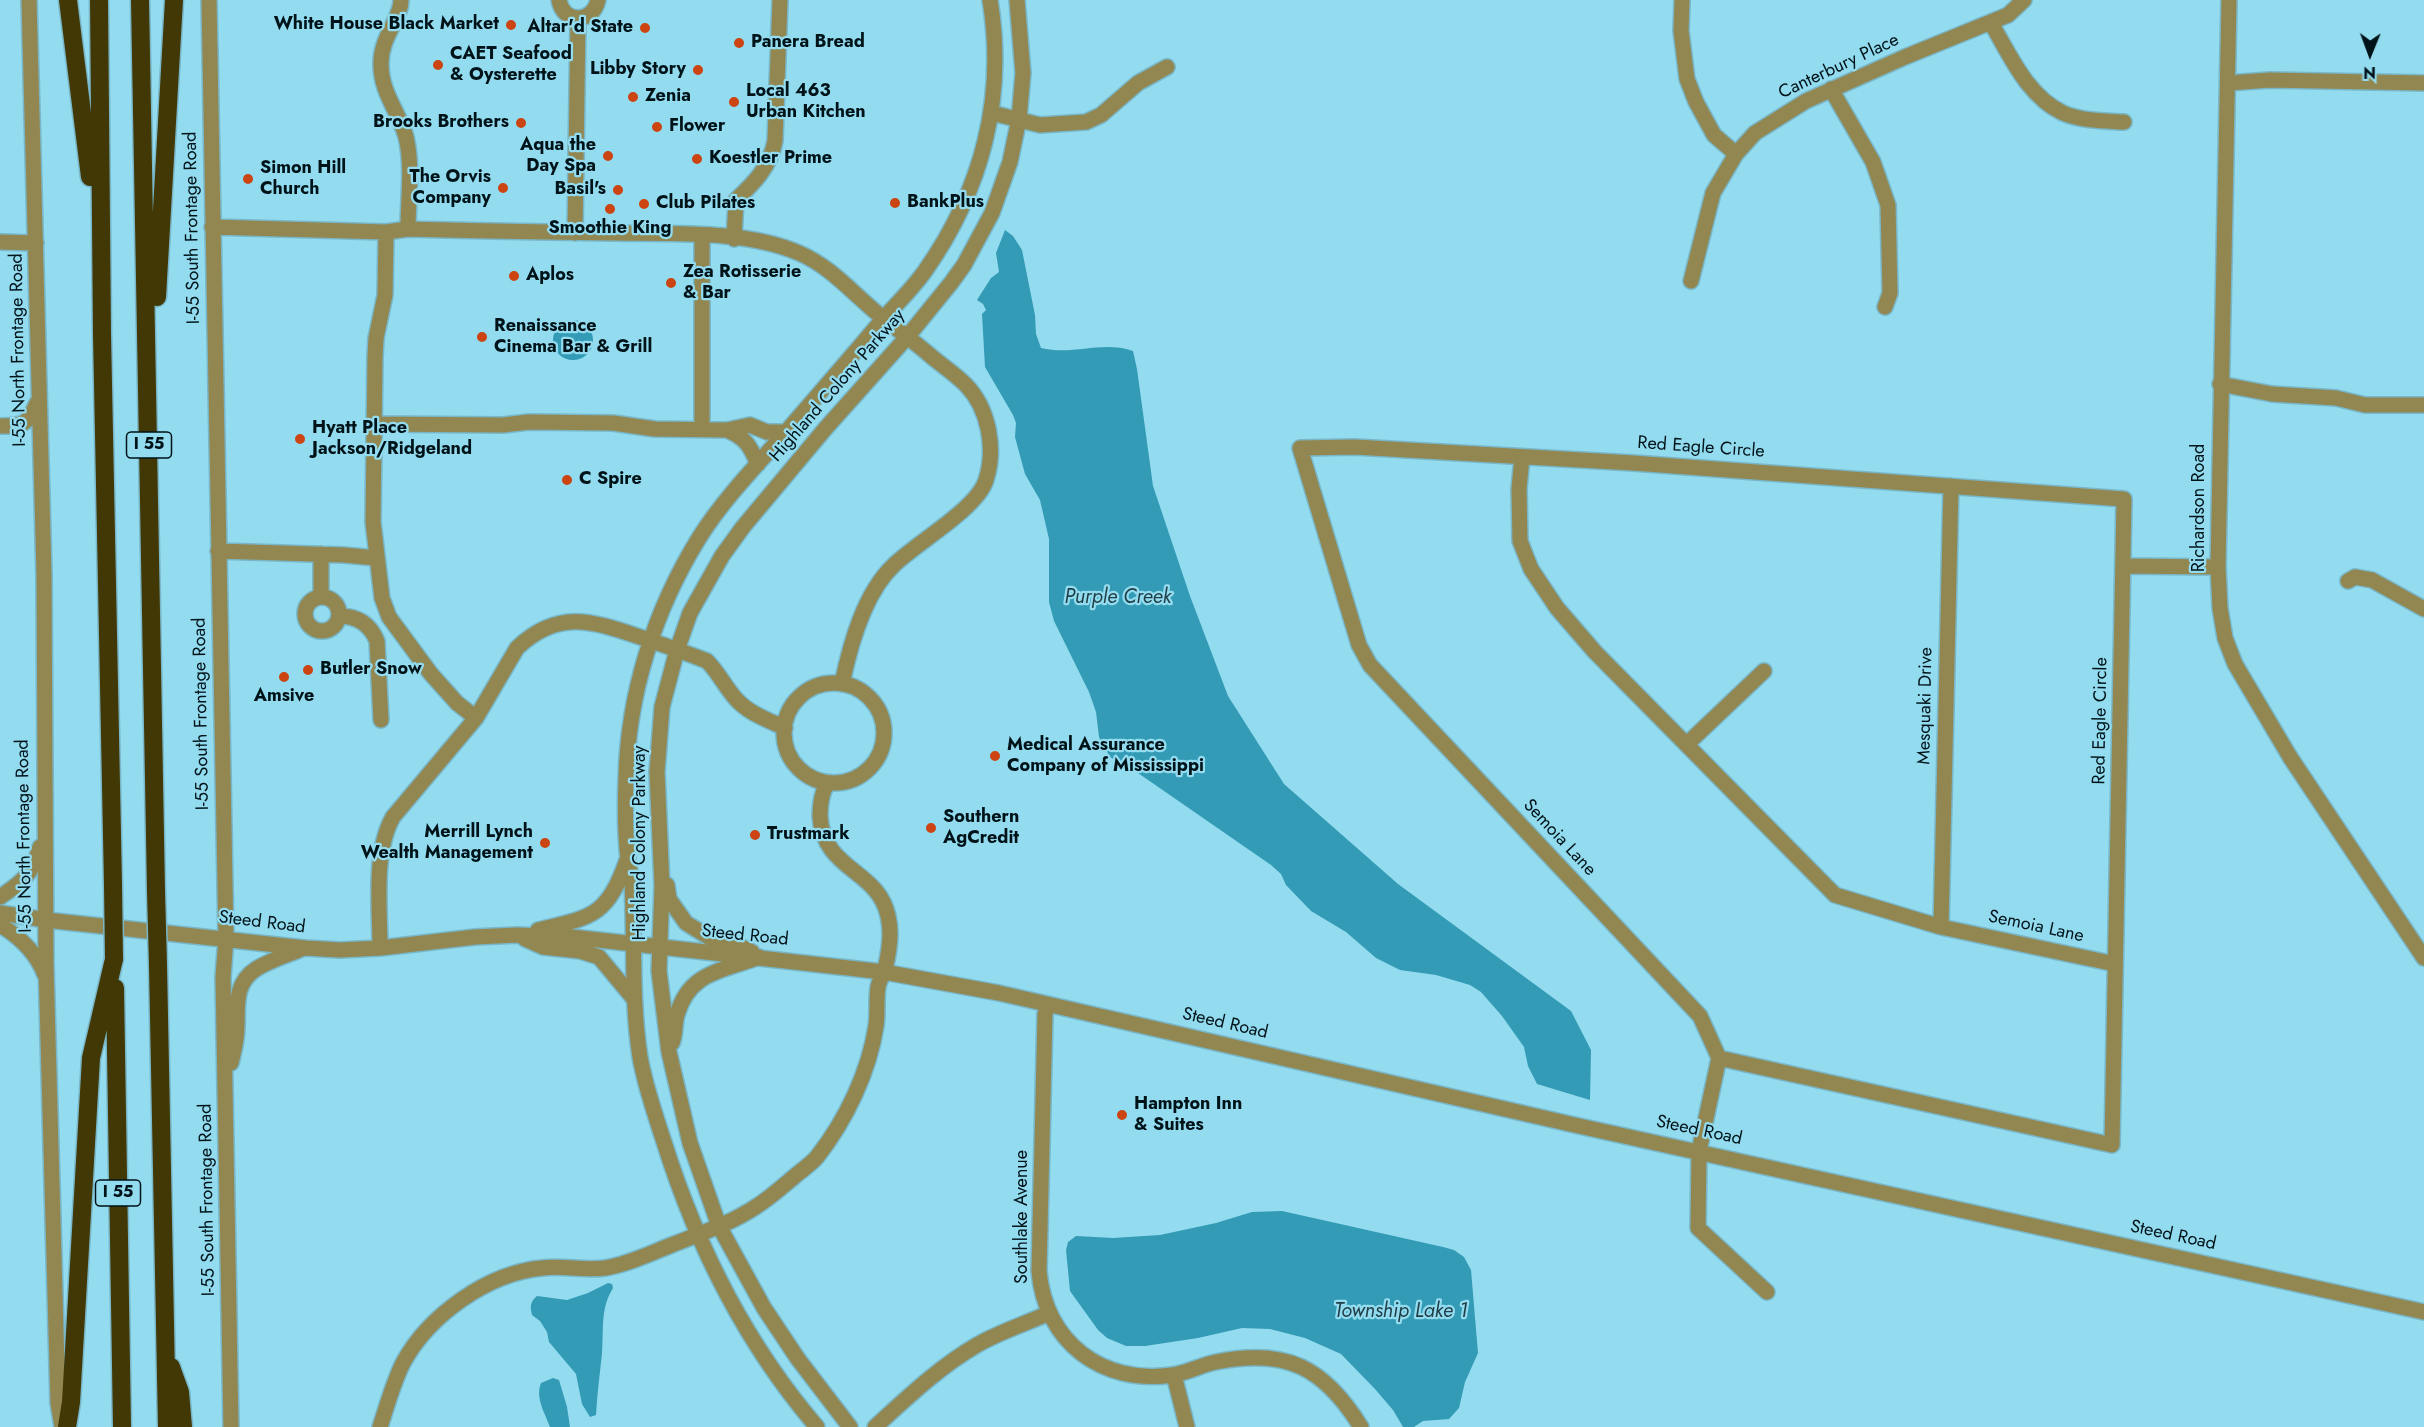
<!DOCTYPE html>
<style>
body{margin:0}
#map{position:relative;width:2424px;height:1427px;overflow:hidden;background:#93dbef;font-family:Jost,sans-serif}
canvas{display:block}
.north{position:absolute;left:2340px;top:24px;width:60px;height:60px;-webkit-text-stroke:4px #93dbef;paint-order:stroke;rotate:181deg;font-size:16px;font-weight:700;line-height:24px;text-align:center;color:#001319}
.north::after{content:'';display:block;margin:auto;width:21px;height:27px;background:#001319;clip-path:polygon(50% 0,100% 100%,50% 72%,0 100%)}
</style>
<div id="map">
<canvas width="2424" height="1427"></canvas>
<div class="north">N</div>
</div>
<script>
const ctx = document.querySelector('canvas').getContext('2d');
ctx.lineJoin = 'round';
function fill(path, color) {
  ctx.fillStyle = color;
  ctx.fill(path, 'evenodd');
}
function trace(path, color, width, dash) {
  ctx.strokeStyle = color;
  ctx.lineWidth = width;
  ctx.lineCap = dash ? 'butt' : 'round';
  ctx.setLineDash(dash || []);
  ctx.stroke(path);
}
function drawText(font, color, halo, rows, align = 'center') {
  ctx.font = font + ' Jost,sans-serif';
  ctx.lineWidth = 4.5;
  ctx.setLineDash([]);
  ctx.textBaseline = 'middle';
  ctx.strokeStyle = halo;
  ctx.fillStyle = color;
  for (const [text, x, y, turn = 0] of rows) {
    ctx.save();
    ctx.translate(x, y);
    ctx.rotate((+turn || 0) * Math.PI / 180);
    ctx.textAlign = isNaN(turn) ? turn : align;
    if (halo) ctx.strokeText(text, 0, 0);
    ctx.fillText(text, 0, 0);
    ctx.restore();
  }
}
const water = new Path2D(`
 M1005 230 1013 236 1022 250 1035 315 1036 334 1041 348C1074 356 1101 340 1133 351L1137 369 1153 486 1190 596 1228 696 1284 784 1398 884 1571 1011 1591 1050 1590 1100 1537 1084 1528 1066 1524 1047 1502 1016 1481 992 1470 985 1436 975 1400 970 1376 958 1346 932 1311 911 1286 885 1281 874 1271 865 1138 773 1110 757 1099 737 1096 712 1089 692 1054 621 1049 602V539L1040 500 1025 474 1015 437 1016 423 1013 415 985 367 982 314 986 310 983 304 977 300 991 278 999 272 996 253Z
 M553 340a20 20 0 1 1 40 0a20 20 0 1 1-40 0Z
 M1282 1211 1443 1247 1454 1250 1464 1257 1471 1270 1478 1353 1465 1382 1459 1408 1449 1419 1423 1421 1414 1427H1403L1393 1410 1375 1389 1341 1354 1305 1338 1270 1329 1242 1328 1198 1338 1145 1346H1126L1107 1338 1098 1330 1070 1291 1066 1250 1068 1242 1076 1236 1113 1238 1160 1235 1216 1223 1252 1212Z
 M608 1283 612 1284 613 1288C600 1309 604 1329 602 1353 600 1373 597 1394 596 1415L590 1417 582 1404 576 1374 549 1342 547 1332 540 1321 532 1315C530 1306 530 1302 537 1296L567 1300 588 1293Z
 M553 1378 559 1380 567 1407 570 1427H550C545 1413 535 1398 541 1383Z`);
const minor = new Path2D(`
 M29 0 44 575 46 965 58 1403 62 1427
 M209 0 226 938 223 977 231 1427
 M401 0C401 20 380 37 381 65 381 93 399 112 406 137 413 166 408 200 408 229
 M559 0C563 24 593 24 598 0
 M1682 0 1681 31 1687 79 1696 102 1714 135 1736 154
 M2229 0 2218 567 2220 608 2225 638 2235 664 2290 757 2424 958
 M1991 23C2010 55 2027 96 2063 113 2081 121 2105 121 2124 122
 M2228 83 2270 80 2424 83
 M1831 89 1873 162 1888 205 1890 293 1885 307
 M992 113 1040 125 1086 122 1101 115 1138 83 1167 67
 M212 227 386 232 408 229C477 231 547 232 616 233 673 234 747 230 799 253 832 267 855 296 883 318 899 331 916 343 932 357 943 366 956 375 966 385 989 409 996 449 986 480 977 509 916 543 894 565 864 593 850 645 842 684
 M386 232 385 295 376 338 375 357 373 522 382 598 389 617 431 674 457 703 476 718
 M575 233 578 18
 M734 239 736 200C754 183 770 167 775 141L780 0
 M0 242 36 243
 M1691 281 1713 193 1736 154 1755 133 1806 101 1905 57 2008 15 2024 0
 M2220 384 2272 394 2336 398 2365 405H2424
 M374 424 503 425 529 422 613 423 655 429 727 430 750 425 767 432H786
 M0 426C24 426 27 425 37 403
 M702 429V235
 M727 430C746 438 750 446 758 464
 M1522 457 1519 489 1520 541 1531 569 1557 608 1595 652 1835 895 1941 927 2115 964
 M218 551 344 555 376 558
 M2123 566 2218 567
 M2348 581 2355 577 2372 580 2424 609
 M305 614a17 17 0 1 1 34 0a17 17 0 1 1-34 0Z
 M321 597V554
 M339 616C357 616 370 624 377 641L381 720
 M784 733a50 50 0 1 1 100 0a50 50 0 1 1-100 0Z
 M1687 744 1764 671
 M667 885 669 899 686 923 710 938 729 941 752 952
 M0 897C24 881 32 874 40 847
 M0 913 46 920 305 948 340 950 380 948 475 937 517 935 572 937 884 972 999 993 1579 1126 2424 1312
 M0 925C20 937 36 952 45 975
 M1941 927 1951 486
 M538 930C593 917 607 916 627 860
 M525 939 543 947 580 951 599 957 634 999
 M380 948C380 908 373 852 393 817L476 718 517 648C557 610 590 620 637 636 661 644 684 652 707 661 719 673 725 687 736 699 748 713 768 720 785 728
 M1048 1005 1045 1014 1039 1271C1045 1342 1102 1385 1172 1375 1187 1373 1201 1365 1216 1362 1286 1348 1324 1367 1361 1427
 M672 1043C676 1034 674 1025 677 1015 689 971 724 971 759 957
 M1719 1058 2112 1145 2124 499 1633 463 1355 447 1300 448 1359 645 1370 665 1700 1016 1719 1058 1699 1151 1698 1228 1767 1292
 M231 1063C233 1055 235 1047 236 1039 240 1014 230 986 256 969 270 960 288 955 304 948
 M1174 1375 1187 1427
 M380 1427C387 1406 393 1383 403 1363 429 1315 488 1273 542 1268 563 1265 584 1271 605 1268 629 1264 651 1253 674 1244 702 1233 732 1223 757 1206 771 1197 783 1186 795 1176 802 1170 811 1164 817 1157 846 1120 869 1072 876 1026 878 1013 876 1000 878 987 879 981 883 975 885 969 889 953 892 932 888 916 878 869 823 871 820 816 820 804 821 794 827 784
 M817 1427C745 1343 697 1247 664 1142 655 1114 645 1086 640 1057 631 999 635 941 632 883 631 875 629 867 628 859 625 833 625 805 626 779 628 694 654 611 699 538 721 503 751 471 779 440 812 402 845 364 878 325 893 307 911 291 925 271 982 190 1006 98 990 0
 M850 1427 798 1359 764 1308 719 1226 690 1143 669 1052 659 971 662 886 657 772 662 707 677 650 690 613 722 556 743 527 825 429 908 336 951 283 964 265 992 213 1010 162 1019 119 1023 73 1017 0
 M875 1427C907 1398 939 1367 977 1345 999 1332 1025 1324 1049 1313`);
const highway = new Path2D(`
 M68 0 90 177
 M99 0 102 334 113 885
 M140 0 156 891
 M157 297 174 0
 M158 965 167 1427
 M115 988 122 1427
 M171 1367 180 1392 183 1427
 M67 1427 71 1402 91 1058 114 959`);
const highwayBridge = new Path2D(`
 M113 885 114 959
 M156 891 158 965`);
const markers = [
 [511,25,6,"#cb4412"],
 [645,28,6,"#cb4412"],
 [739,43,6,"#cb4412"],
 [438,65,6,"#cb4412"],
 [698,70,6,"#cb4412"],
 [633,97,6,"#cb4412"],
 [734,102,6,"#cb4412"],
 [521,123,6,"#cb4412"],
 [657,127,6,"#cb4412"],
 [608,156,6,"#cb4412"],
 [697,159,6,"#cb4412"],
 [248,179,6,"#cb4412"],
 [503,188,6,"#cb4412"],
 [618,190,6,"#cb4412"],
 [895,203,6,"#cb4412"],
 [644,204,6,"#cb4412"],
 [610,209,6,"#cb4412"],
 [514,276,6,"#cb4412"],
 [671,283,6,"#cb4412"],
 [482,337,6,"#cb4412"],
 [300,439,6,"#cb4412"],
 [567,480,6,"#cb4412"],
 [308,670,6,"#cb4412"],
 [284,677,6,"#cb4412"],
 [995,756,6,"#cb4412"],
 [931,828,6,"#cb4412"],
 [755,835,6,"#cb4412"],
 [545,843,6,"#cb4412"],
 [1122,1115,6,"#cb4412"]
];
const shields = [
 [149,445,45],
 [118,1193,45]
];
const shieldNames = [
 ["I 55",149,445],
 ["I 55",118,1193]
];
const poiNames = [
 ["White House Black Market",499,25,"right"],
 ["Altar'd State",633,28,"right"],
 ["Panera Bread",751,43],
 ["CAET Seafood",450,55],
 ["& Oysterette",450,76],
 ["Libby Story",686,70,"right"],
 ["Local 463",746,92],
 ["Urban Kitchen",746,113],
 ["Zenia",645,97],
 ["Brooks Brothers",509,123,"right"],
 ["Flower",669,127],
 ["Aqua the",596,146,"right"],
 ["Day Spa",596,167,"right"],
 ["Koestler Prime",709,159],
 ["Simon Hill",260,169],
 ["Church",260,190],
 ["The Orvis",491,178,"right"],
 ["Company",491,199,"right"],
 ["Basil's",606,190,"right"],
 ["BankPlus",907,203],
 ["Club Pilates",656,204],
 ["Smoothie King",610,229,"center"],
 ["Zea Rotisserie",683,273],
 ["& Bar",683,294],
 ["Aplos",526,276],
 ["Renaissance",494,327],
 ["Cinema Bar & Grill",494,348],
 ["Hyatt Place",312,429],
 ["Jackson/Ridgeland",312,450],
 ["C Spire",579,480],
 ["Butler Snow",320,670],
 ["Amsive",284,697,"center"],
 ["Medical Assurance",1007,746],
 ["Company of Mississippi",1007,767],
 ["Southern",943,818],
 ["AgCredit",943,839],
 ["Merrill Lynch",533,833,"right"],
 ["Wealth Management",533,854,"right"],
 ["Trustmark",767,835],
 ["Hampton Inn",1134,1105],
 ["& Suites",1134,1126]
];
const streetNames = [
 ["Canterbury Place",1839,67,-25],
 ["I-55 South Frontage Road",193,228,-91],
 ["I-55 North Frontage Road",19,350,-91],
 ["Highland Colony Parkway",838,386,-49],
 ["Red Eagle Circle",1701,448,4],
 ["Richardson Road",2200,508,-90],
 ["Mesquaki Drive",1926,706,-89],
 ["I-55 South Frontage Road",202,714,-91],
 ["Red Eagle Circle",2101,721,-89],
 ["I-55 North Frontage Road",25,836,-91],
 ["Semoia Lane",1559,838,47],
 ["Highland Colony Parkway",641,843,-90],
 ["Steed Road",262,923,7],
 ["Semoia Lane",2036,927,12],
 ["Steed Road",745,936,6],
 ["Steed Road",1225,1024,13],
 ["Steed Road",1699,1131,12],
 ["I-55 South Frontage Road",208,1200,-91],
 ["Southlake Avenue",1023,1217,-90],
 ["Steed Road",2173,1236,12]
];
const waterNames = [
 ["Purple Creek",1118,598],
 ["Township Lake 1",1401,1312]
];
fill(water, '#339bb5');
trace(minor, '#79b7c8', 18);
trace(highway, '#79b7c8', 21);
trace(minor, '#928751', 15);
trace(highway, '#413805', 18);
trace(highwayBridge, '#79b7c8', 21, []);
trace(highwayBridge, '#413805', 18);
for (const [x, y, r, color] of markers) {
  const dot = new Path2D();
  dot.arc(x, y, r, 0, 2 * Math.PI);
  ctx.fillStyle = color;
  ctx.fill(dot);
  trace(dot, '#93dbef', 2);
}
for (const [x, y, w] of shields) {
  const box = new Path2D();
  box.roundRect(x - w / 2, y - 13, w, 26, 4.5);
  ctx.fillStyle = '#93dbef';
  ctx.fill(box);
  trace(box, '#001319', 1.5);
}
drawText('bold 16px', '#001319', null, shieldNames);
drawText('bold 18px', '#001319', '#93dbef', poiNames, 'left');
drawText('18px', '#001319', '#93dbef', streetNames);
drawText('italic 20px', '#1e3d45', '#93dbef', waterNames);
</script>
